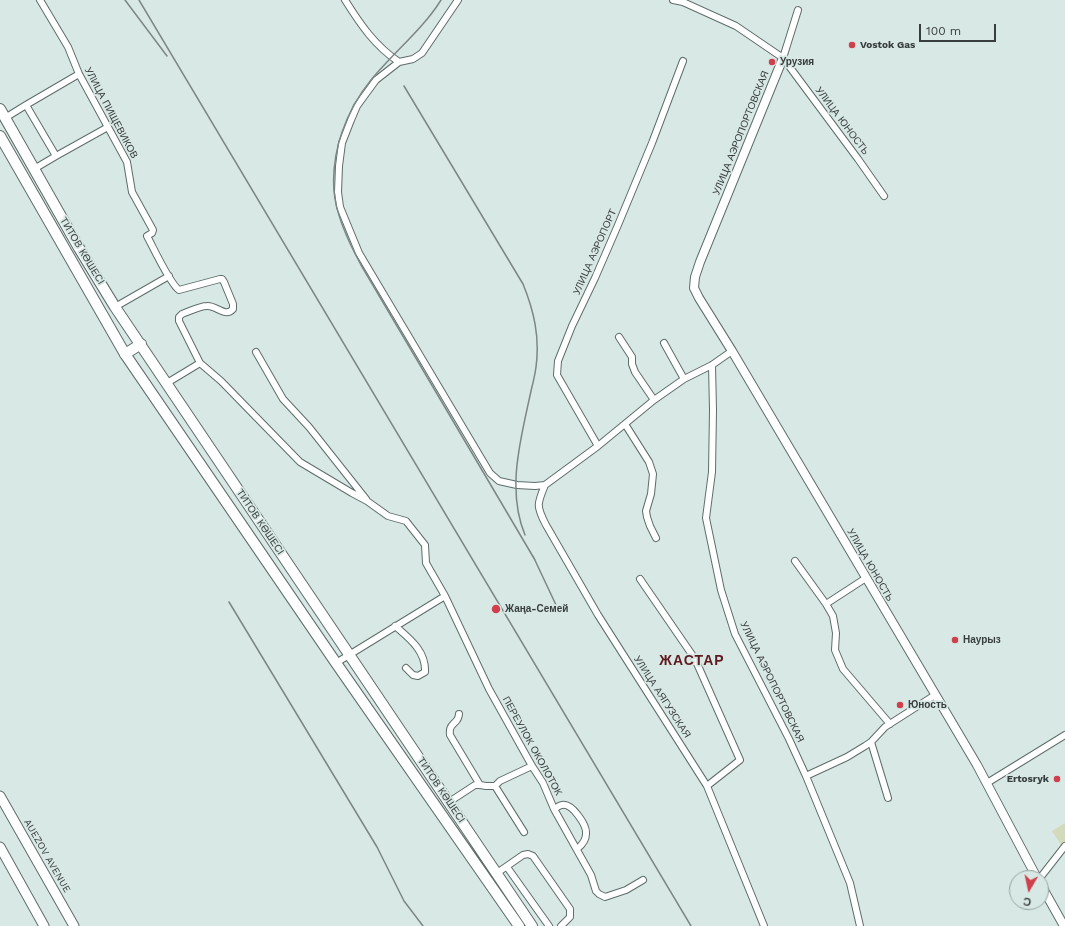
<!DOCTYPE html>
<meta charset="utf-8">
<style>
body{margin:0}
#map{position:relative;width:1065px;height:926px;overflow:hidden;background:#d8e8e5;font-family:"Work Sans",sans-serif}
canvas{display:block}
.north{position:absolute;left:1009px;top:870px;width:40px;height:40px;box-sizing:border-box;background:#d8e8e5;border:1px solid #98a4a2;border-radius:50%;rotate:189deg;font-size:11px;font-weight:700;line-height:16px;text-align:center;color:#383e3d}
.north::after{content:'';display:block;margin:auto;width:14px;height:18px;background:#cf3f4c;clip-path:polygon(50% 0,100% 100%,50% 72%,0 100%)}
.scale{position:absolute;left:919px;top:24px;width:77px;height:18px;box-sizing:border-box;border:2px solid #383e3d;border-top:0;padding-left:5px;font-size:12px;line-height:14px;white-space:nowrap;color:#383e3d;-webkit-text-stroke:3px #d8e8e5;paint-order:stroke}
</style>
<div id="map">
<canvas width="1065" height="926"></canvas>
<div class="north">С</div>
<div class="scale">100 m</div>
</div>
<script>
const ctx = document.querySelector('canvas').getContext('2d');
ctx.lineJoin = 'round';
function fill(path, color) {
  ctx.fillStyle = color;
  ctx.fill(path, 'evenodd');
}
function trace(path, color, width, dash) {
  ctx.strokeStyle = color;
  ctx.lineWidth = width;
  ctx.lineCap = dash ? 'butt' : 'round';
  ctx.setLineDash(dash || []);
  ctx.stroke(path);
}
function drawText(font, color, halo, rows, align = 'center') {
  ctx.font = font + ' "Work Sans",sans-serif';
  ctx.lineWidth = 3.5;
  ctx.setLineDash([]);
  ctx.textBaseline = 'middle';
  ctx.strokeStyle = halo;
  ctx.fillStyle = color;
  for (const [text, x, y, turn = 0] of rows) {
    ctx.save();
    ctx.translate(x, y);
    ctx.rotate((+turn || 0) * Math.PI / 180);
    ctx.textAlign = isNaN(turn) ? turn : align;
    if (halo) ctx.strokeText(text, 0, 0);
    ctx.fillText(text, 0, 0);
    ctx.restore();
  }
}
const green = new Path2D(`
 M1065 823V851L1052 831Z`);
const minor = new Path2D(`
 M40 0 68 47 79 74 127 162 132 192 153 230 152 233 147 236C153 247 170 284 179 290L220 279H222L224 282 233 304V309C225 318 216 305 207 306 200 306 188 312 182 314L179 317V321L200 363 221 381 300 462 352 493 367 501 388 516 406 521 425 545 426 563 445 596 489 689 532 766 543 783 554 809 591 875 596 891 599 894 605 897 626 890 643 880
 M345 0C360 24 375 46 399 62L413 59 422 53 458 0
 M673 0 683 2 736 26 783 58 858 159 884 196
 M783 58 798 10
 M399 62 376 80 357 106 351 120 342 143 339 166 338 192 340 207 359 253 490 473 499 481 517 485 535 486 545 485 598 446 654 400 684 379 712 365 732 351
 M26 105 79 74
 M5 118 26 105 56 156 34 169
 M56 156 108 127
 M115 307 169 276
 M619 337 632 357V364L635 372 654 400
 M664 343 684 379
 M256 352 283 399 309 427 366 499
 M712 365 713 410 712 472 706 518 721 590 735 634 789 739 806 776 850 883 860 926
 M167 383 200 363
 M625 424 649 462 653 474 651 494 646 511 647 517 650 526 656 538
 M598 446 557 375 558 361 572 326 595 278 618 225 652 143 683 61
 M545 485C537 504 536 506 546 525L598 615 707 786 764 926
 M795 561 826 604 833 616 836 633 835 650 843 669 890 724
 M640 579 695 659 740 760 707 786
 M826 604 866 578
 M395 626C410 639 426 651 425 672L418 676 413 675 406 668
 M336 663 445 596
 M459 714C459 715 458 719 457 720 452 726 449 726 450 735L480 785
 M871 742 888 798
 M806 776 847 757 865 746 871 742 885 727 935 695
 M987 783 1065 735
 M495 786 524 832
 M449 802 475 785H480L486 786H495L500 781 532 766
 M554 809C556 808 560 805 562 805 572 803 587 825 586 834 586 841 582 845 577 849
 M507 867 549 926
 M497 873 523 855 528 854 533 856 570 909V917L561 926
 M1040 878 1065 846`);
const tertiary = new Path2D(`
 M783 58 700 262 695 277 694 288 699 298 732 351 977 765 1037 878
 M1041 885 1064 926`);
const secondary = new Path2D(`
 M0 796 74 926
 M0 847 44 926`);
const primary = new Path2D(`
 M125 354 141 344`);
const trunk = new Path2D(`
 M0 109 79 248 115 307 532 926
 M0 136 125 354 336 663 519 926`);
const rail = new Path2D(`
 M125 0 167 56
 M139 0 691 926
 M441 0C423 29 393 53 371 80 346 111 331 151 334 191 336 216 349 243 361 265L535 560
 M404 86 523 284C534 311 540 337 536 367 535 375 533 383 531 391 521 438 506 489 525 535
 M533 556 556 605
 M229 602 377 847 404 901 423 926`);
const markers = [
 [852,45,4,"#cf3f4c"],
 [772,62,4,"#cf3f4c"],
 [496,609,5,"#cf3f4c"],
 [955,640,4,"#cf3f4c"],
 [900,705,4,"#cf3f4c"],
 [1057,779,4,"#cf3f4c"]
];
const poiNames = [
 ["Vostok Gas",860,45],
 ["Урузия",780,62],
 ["Жаңа-Семей",505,609],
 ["Наурыз",963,640],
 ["Юность",908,705],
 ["Ertosryk",1049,779,"right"]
];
const streetNames = [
 ["УЛИЦА ПИЩЕВИКОВ",111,113,62],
 ["УЛИЦА ЮНОСТЬ",842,121,53],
 ["УЛИЦА АЭРОПОРТОВСКАЯ",741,133,-68],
 ["ТИТОВ КӨШЕСІ",82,251,59],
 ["УЛИЦА АЭРОПОРТ",595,252,-66],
 ["ТИТОВ КӨШЕСІ",260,522,56],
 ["УЛИЦА ЮНОСТЬ",870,565,60],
 ["УЛИЦА АЭРОПОРТОВСКАЯ",772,682,64],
 ["УЛИЦА АЯГУЗСКАЯ",662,697,57],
 ["ПЕРЕУЛОК ОКОЛОТОК",532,746,61],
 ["ТИТОВ КӨШЕСІ",441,790,56],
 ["AUEZOV AVENUE",47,856,60]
];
const districtNames = [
 ["ЖАСТАР",692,661]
];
fill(green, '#d3dabc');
trace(minor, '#5e6d6a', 8);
trace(tertiary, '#5e6d6a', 10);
trace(secondary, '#5e6d6a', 11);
trace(primary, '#5e6d6a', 12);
trace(trunk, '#5e6d6a', 12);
trace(minor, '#fff', 6);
trace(tertiary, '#fff', 8);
trace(secondary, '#fff', 9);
trace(primary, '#fff', 10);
trace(trunk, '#fff', 10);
trace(rail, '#7c8684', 1.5);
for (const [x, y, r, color] of markers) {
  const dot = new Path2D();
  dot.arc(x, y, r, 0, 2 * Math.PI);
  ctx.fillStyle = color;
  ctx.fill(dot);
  trace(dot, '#d8e8e5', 1.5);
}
drawText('bold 10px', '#383e3d', '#d8e8e5', poiNames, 'left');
drawText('10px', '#383e3d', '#d8e8e5', streetNames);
ctx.letterSpacing = '1px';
drawText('bold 14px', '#5f1a20', '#d8e8e5', districtNames);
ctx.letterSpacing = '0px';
</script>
